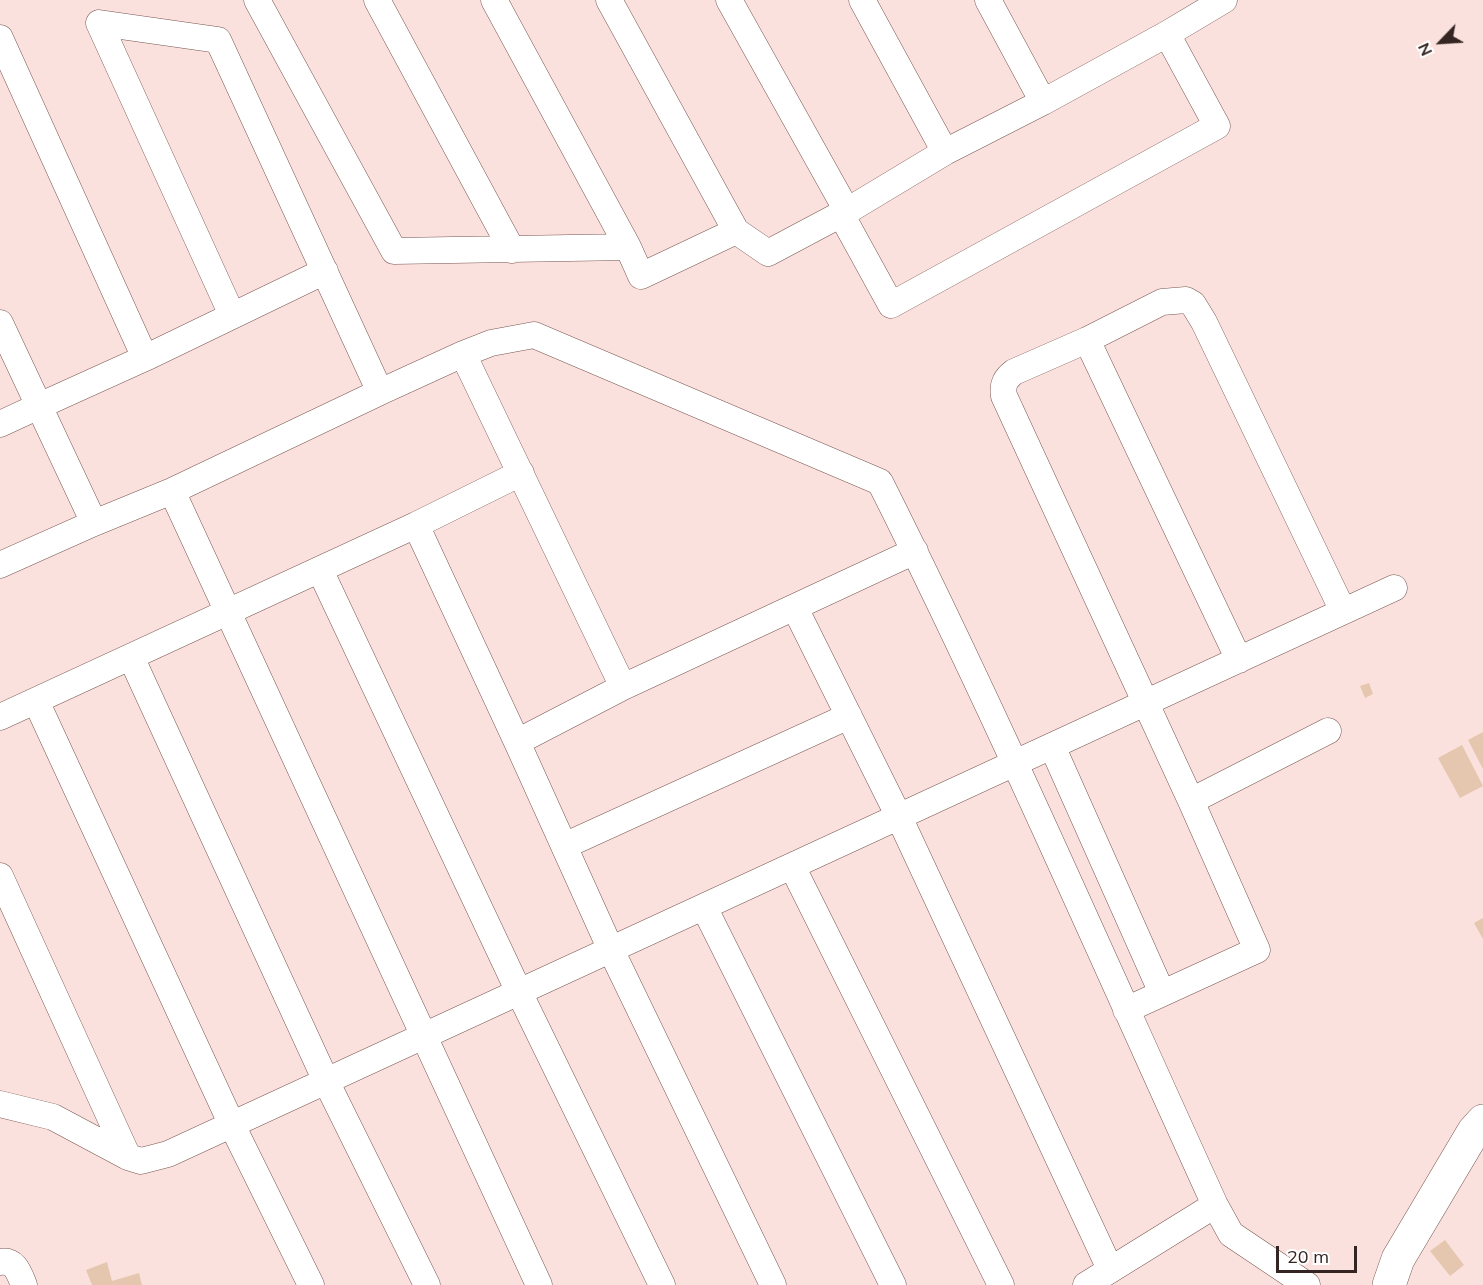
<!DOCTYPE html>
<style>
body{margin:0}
#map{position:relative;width:1483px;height:1285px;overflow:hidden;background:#fbe1dd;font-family:Mulish,sans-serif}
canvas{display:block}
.north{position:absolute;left:1411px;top:12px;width:60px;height:60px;-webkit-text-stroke:4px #fff;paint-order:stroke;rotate:245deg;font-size:16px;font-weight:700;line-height:24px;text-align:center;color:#342523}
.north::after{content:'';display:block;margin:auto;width:21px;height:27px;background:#342523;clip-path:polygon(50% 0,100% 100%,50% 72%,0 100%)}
.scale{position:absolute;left:1276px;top:1246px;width:81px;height:27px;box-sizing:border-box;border:3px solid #342523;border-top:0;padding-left:8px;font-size:18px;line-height:21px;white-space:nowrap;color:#342523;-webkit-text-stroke:4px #fff;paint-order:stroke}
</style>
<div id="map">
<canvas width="1483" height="1285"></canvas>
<div class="north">N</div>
<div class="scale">20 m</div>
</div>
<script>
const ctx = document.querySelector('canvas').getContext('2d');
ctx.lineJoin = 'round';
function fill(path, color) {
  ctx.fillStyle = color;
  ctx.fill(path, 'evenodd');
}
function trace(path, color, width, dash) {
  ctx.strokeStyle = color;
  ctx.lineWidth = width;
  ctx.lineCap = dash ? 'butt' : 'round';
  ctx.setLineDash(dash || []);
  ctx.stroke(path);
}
const building = new Path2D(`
 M1369 683 1373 694 1365 698 1360 686Z
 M1483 732V769L1468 740Z
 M1462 745 1483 786 1460 798 1438 758Z
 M1483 918V939L1474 923Z
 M1445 1240 1464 1265 1450 1276 1430 1251Z
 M107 1262 112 1281 139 1273 142 1285H92L86 1270Z`);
const street = new Path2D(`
 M257 0 394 251 628 247 641 276 736 231
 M377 0 512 250
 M494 0 628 247
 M609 0 736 231 768 253 847 211 945 152 1043 102 1167 34 1224 0
 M729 0 847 211
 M862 0 945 152
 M988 0 1043 102
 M0 38 145 358
 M841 214 891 305 1217 126 1167 34
 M232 315 99 23 218 40 380 392 463 354
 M0 323 39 406 145 358 325 271
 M1087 340 1239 660
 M0 424 39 406 94 523
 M172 491 539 1285
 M416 525 517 742 611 950 773 1285
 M0 565 94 523 172 491 380 392
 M320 570 519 992 662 1285
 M795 608 899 817 1110 1269
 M131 657 326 1081 427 1285
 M623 687 463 354 491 343 534 335 880 482C999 719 1105 964 1215 1205L1231 1234 1307 1285
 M36 701 232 1125 311 1285
 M0 717 416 525 521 473
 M517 742 623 687 915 551
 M1052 746 1162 993
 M1191 801 1328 731
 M564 846 849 716
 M792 866 1001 1285
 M0 876 128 1157
 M704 907 893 1285
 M1126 1010 1257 950 1191 801 1004 396C1002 385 1005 379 1014 372L1087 340 1162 302 1186 300 1193 304 1204 322 1343 611
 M0 1104 53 1117 128 1157 141 1161 168 1154 1394 588
 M0 1262C15 1259 19 1273 24 1285
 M1086 1285 1215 1205`);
const secondary = new Path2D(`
 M1389 1285 1398 1259 1474 1131 1483 1121`);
fill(building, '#e4c7ae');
trace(street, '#785650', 27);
trace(secondary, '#785650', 34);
trace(street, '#fff', 26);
trace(secondary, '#fff', 33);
</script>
